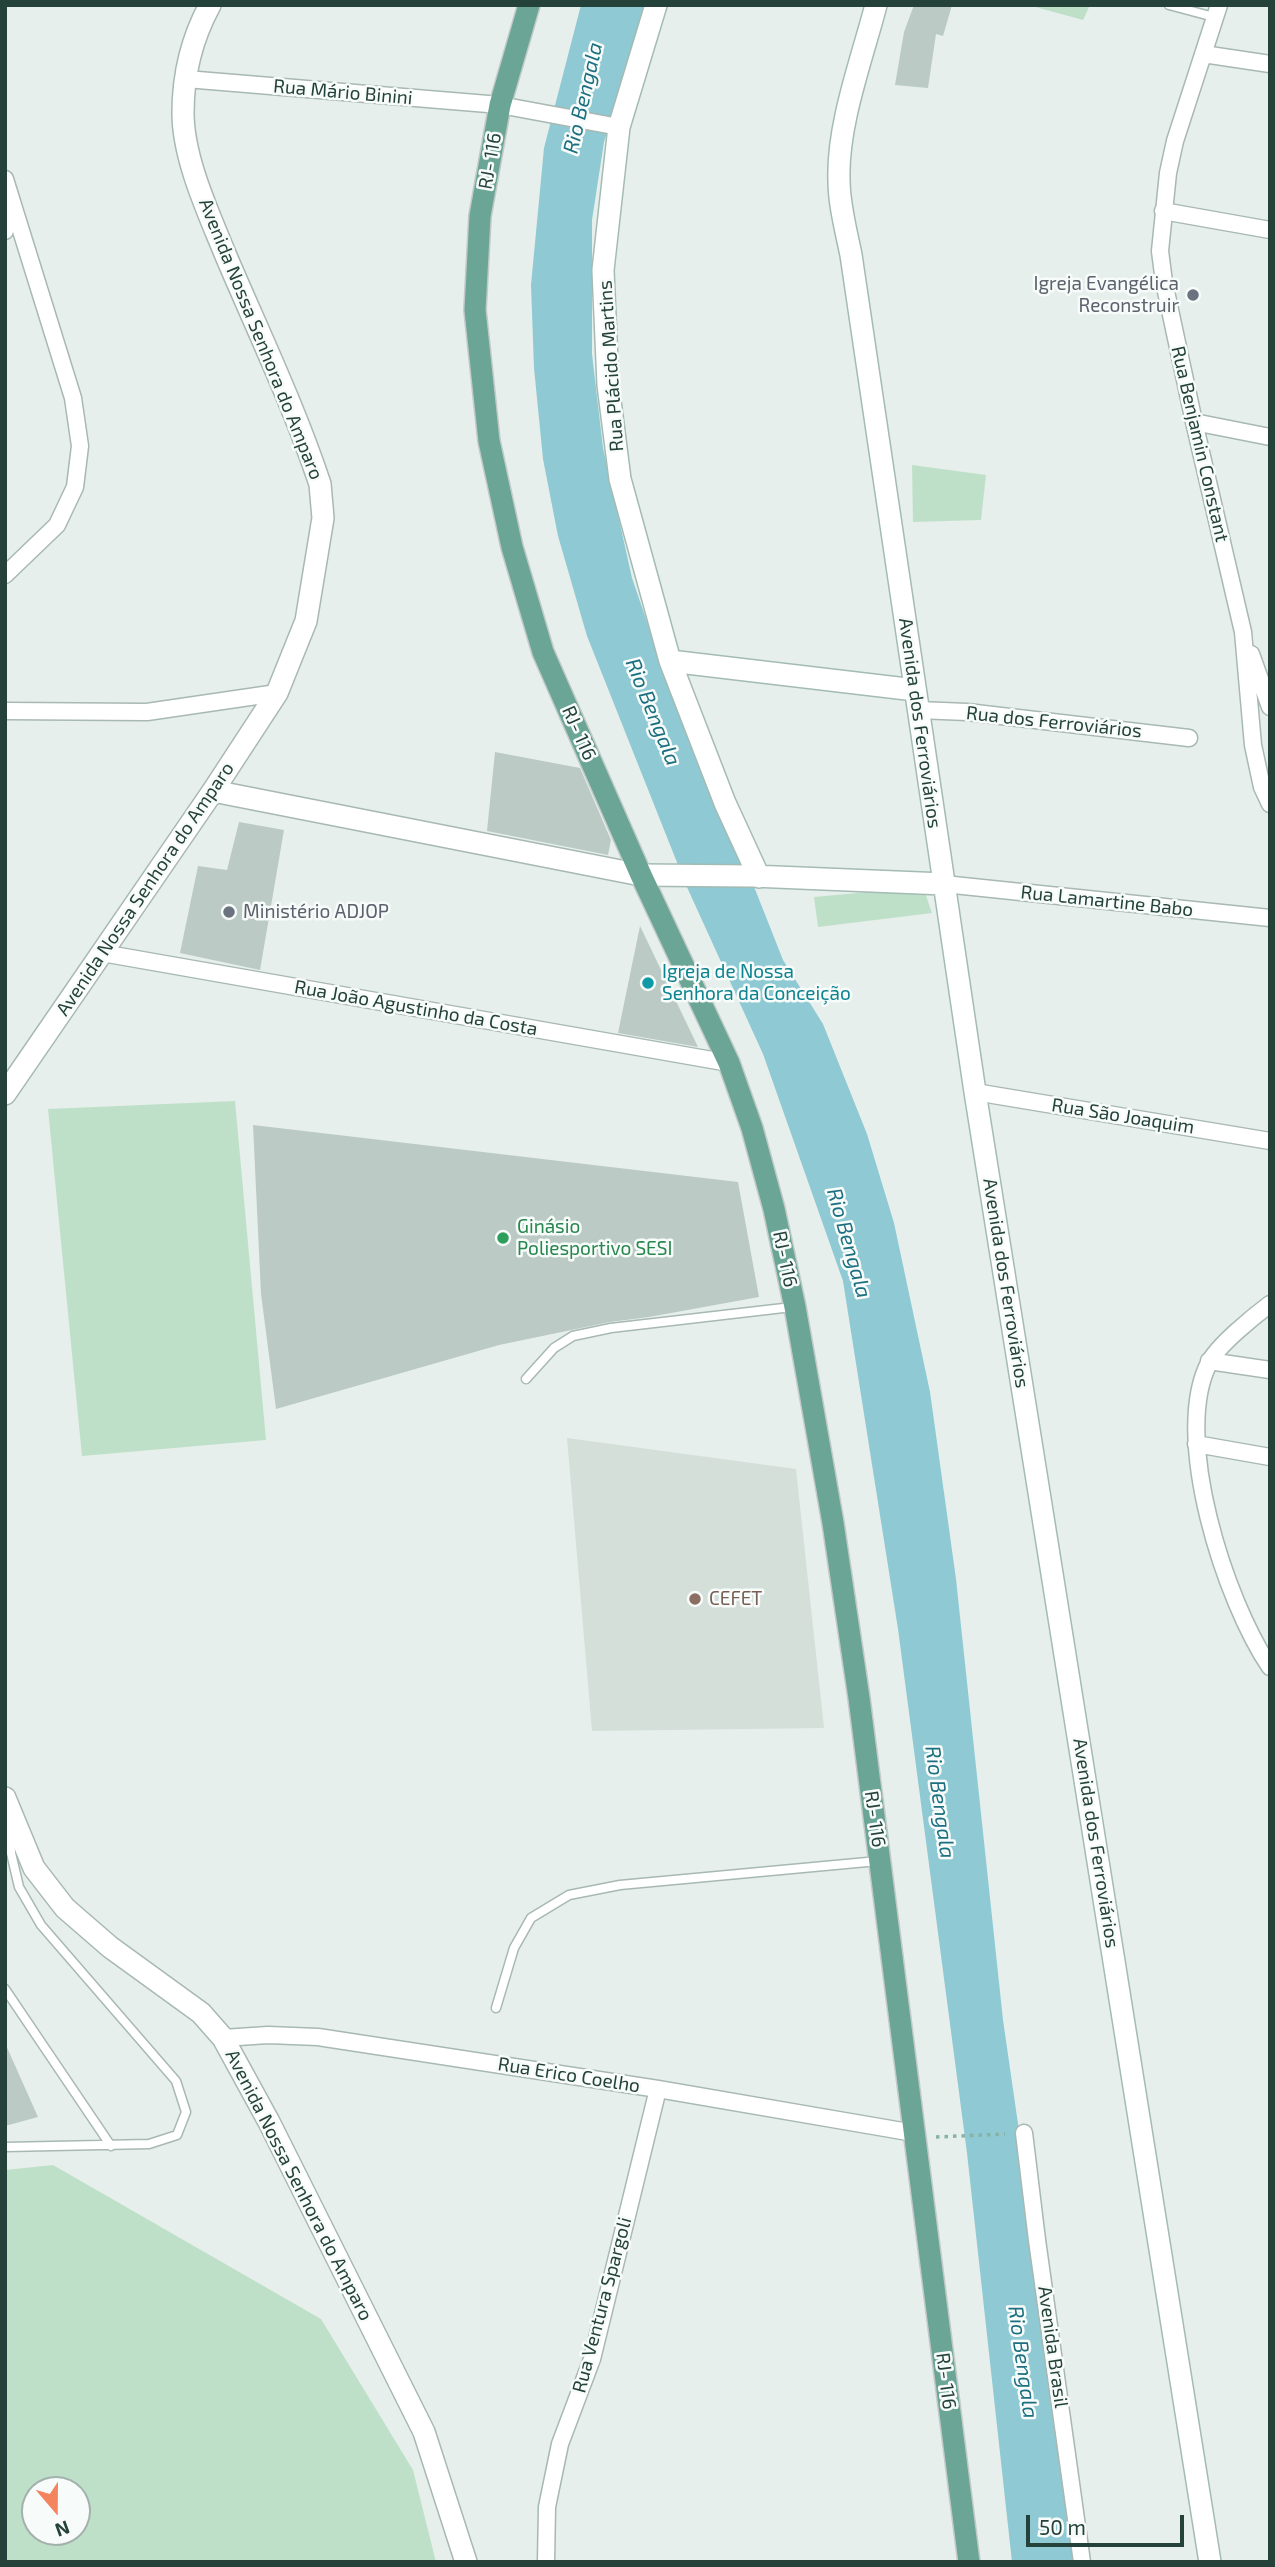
<!DOCTYPE html>
<meta charset="utf-8">
<style>
body{margin:0}
#map{position:relative;width:1275px;height:2567px;overflow:hidden;background:#e6efeb;font-family:"Exo 2",sans-serif}
canvas{display:block}
.frame{position:absolute;inset:0;border:7px solid #24423a;pointer-events:none}
.north{position:absolute;left:21px;top:2476px;width:70px;height:70px;box-sizing:border-box;background:#f7fbf9;border:2px solid #a3b1ad;border-radius:50%;rotate:160deg;font-size:19px;font-weight:700;line-height:28px;text-align:center;color:#24423a}
.north::after{content:'';display:block;margin:auto;width:24px;height:32px;background:#f4845f;clip-path:polygon(50% 0,100% 100%,50% 72%,0 100%)}
.scale{position:absolute;left:1026px;top:2515px;width:158px;height:32px;box-sizing:border-box;border:4px solid #24423a;border-top:0;padding-left:9px;font-size:21px;line-height:24px;white-space:nowrap;color:#24423a;-webkit-text-stroke:5px #f7fbf9;paint-order:stroke}
</style>
<div id="map">
<canvas width="1275" height="2567"></canvas>
<div class="frame"></div>
<div class="north">N</div>
<div class="scale">50 m</div>
</div>
<script>
const ctx = document.querySelector('canvas').getContext('2d');
ctx.lineJoin = 'round';
function fill(path, color) {
  ctx.fillStyle = color;
  ctx.fill(path, 'evenodd');
}
function trace(path, color, width, dash) {
  ctx.strokeStyle = color;
  ctx.lineWidth = width;
  ctx.lineCap = dash ? 'butt' : 'round';
  ctx.setLineDash(dash || []);
  ctx.stroke(path);
}
function drawText(font, color, halo, rows, align = 'center') {
  ctx.font = font + ' "Exo 2",sans-serif';
  ctx.lineWidth = 5;
  ctx.setLineDash([]);
  ctx.textBaseline = 'middle';
  ctx.strokeStyle = halo;
  ctx.fillStyle = color;
  for (const [text, x, y, turn = 0] of rows) {
    ctx.save();
    ctx.translate(x, y);
    ctx.rotate((+turn || 0) * Math.PI / 180);
    ctx.textAlign = isNaN(turn) ? turn : align;
    if (halo) ctx.strokeText(text, 0, 0);
    ctx.fillText(text, 0, 0);
    ctx.restore();
  }
}
const built = new Path2D(`
 M567 1438 796 1469 824 1728 592 1731Z`);
const green = new Path2D(`
 M1028 5H1090L1083 20Z
 M912 465 986 475 981 520 913 522Z
 M923 887 932 913 818 927 814 897Z
 M235 1101 266 1440 82 1456 48 1109Z
 M53 2165 321 2319 413 2470 436 2562H5V2170ZM77 2490V2532H35V2490Z`);
const water = new Path2D(`
 M581 5H645L604 142 592 220V354L603 448 632 578 671 692 721 803 783 960 823 1024 867 1134 894 1223 930 1392 956 1579 1003 2020 1063 2435 1078 2562H1012L967 2153 898 1629 843 1281 763 1054 686 885 587 636 558 536 543 459 534 368 531 285 544 148Z`);
const building = new Path2D(`
 M914 5H952L943 36 936 34 928 88 895 85 904 32Z
 M495 752 580 768 611 840 608 855 487 831Z
 M239 822 284 830 260 970 180 953 198 866 227 870Z
 M640 926 698 1047 618 1033Z
 M253 1125 738 1182 759 1297 649 1317 610 1322 499 1345 276 1409 261 1294Z
 M5 2043 38 2117 5 2126Z`);
const path = new Path2D(`
 M936 2137 1005 2134`);
const service = new Path2D(`
 M1169 5 1214 17
 M526 1379 554 1348 573 1336 611 1328 792 1307
 M5 1989 111 2146
 M496 2008 514 1948 531 1918 569 1895 620 1885 878 1861
 M5 2147 149 2144 177 2135 186 2112 176 2081 41 1925 19 1887 11 1853 10 1829`);
const minor = new Path2D(`
 M1219 5 1175 141 1168 173 1160 251 1164 282 1194 422 1243 632 1253 745 1262 787 1270 804
 M1203 54 1270 64
 M186 79 500 105 619 127
 M5 179 73 398 80 446 75 487 57 525 5 575
 M1163 211 1270 230
 M5 231 9 199
 M1194 422 1270 437
 M1251 654 1270 707
 M918 710 967 712 1189 738
 M5 711 147 712 277 693
 M944 884 1270 918
 M102 953 729 1063
 M975 1092 1270 1141
 M1270 1304C1254 1316 1217 1346 1209 1363 1171 1436 1226 1603 1270 1667
 M1209 1361 1270 1370
 M1196 1444 1270 1457
 M223 2038 268 2035 318 2037 658 2089 914 2133
 M1024 2133 1037 2240 1082 2562
 M546 2562 547 2507 560 2444 592 2359 658 2089`);
const tertiary = new Path2D(`
 M213 791 641 875
 M5 1094 213 791 277 693 306 621 323 518 320 484C294 406 258 331 226 256 209 214 183 159 183 113 183 76 192 38 210 5
 M5 1798 34 1868 65 1908 110 1947 201 2013 223 2038 269 2122 424 2432 466 2562`);
const secondary = new Path2D(`
 M656 5 619 127 603 270 608 385 620 479 670 661 725 803 759 877
 M876 5C862 59 837 125 839 180 839 205 846 230 851 255L975 1092 1210 2562
 M670 661 915 690
 M641 875 752 876 944 884`);
const primary = new Path2D(`
 M529 5 500 105 480 216 475 310 489 441 512 547 543 652 641 875 729 1063 752 1128 774 1209 795 1307 833 1523 859 1698 969 2562`);
const markers = [
 [1193,295,7,"#6b7280"],
 [229,912,7,"#6b7280"],
 [648,983,7,"#0f9aa8"],
 [503,1238,7,"#2e9e5b"],
 [695,1599,7,"#8d6e63"]
];
const streetNames = [
 ["Rua Mário Binini",343,92,5],
 ["RJ- 116",490,161,-80],
 ["Avenida Nossa Senhora do Amparo",261,339,68],
 ["Rua Plácido Martins",611,366,-94],
 ["Rua Benjamin Constant",1200,444,77],
 ["Rua dos Ferroviários",1054,722,6],
 ["Avenida dos Ferroviários",920,723,82],
 ["RJ- 116",579,733,66],
 ["Avenida Nossa Senhora do Amparo",145,889,-56],
 ["Rua Lamartine Babo",1107,901,6],
 ["Rua João Agustinho da Costa",416,1008,10],
 ["Rua São Joaquim",1123,1116,9],
 ["RJ- 116",785,1259,78],
 ["Avenida dos Ferroviários",1006,1283,81],
 ["RJ- 116",875,1819,82],
 ["Avenida dos Ferroviários",1096,1843,81],
 ["Rua Erico Coelho",569,2075,9],
 ["Avenida Nossa Senhora do Amparo",299,2185,63],
 ["Rua Ventura Spargoli",602,2305,-75],
 ["Avenida Brasil",1053,2347,82],
 ["RJ- 116",946,2381,83]
];
const worshipNames = [
 ["Igreja Evangélica",1179,284],
 ["Reconstruir",1179,306],
 ["Ministério ADJOP",243,912,"left"]
];
const cultureNames = [
 ["Igreja de Nossa",662,972],
 ["Senhora da Conceição",662,994]
];
const leisureNames = [
 ["Ginásio",517,1227],
 ["Poliesportivo SESI",517,1249]
];
const educationNames = [
 ["CEFET",709,1599]
];
const waterNames = [
 ["Rio Bengala",583,98,-77],
 ["Rio Bengala",653,712,68],
 ["Rio Bengala",849,1243,74],
 ["Rio Bengala",940,1802,82],
 ["Rio Bengala",1023,2362,82]
];
fill(built, '#d4dfda');
fill(green, '#bfe0c8');
fill(water, '#8ec9d4');
fill(building, '#bbcac4');
trace(service, '#a8b8b2', 11);
trace(minor, '#a8b8b2', 19);
trace(tertiary, '#a8b8b2', 24);
trace(secondary, '#a4bbb3', 24);
trace(primary, '#c2cac8', 24);
trace(path, '#86b3a5', 3.5, [3.5, 5]);
trace(service, '#fff', 8);
trace(minor, '#fff', 16);
trace(tertiary, '#fff', 21);
trace(secondary, '#fff', 21);
trace(primary, '#6aa596', 21);
for (const [x, y, r, color] of markers) {
  const dot = new Path2D();
  dot.arc(x, y, r, 0, 2 * Math.PI);
  ctx.fillStyle = color;
  ctx.fill(dot);
  trace(dot, '#f7fbf9', 2.5);
}
drawText('19px', '#24423a', '#f7fbf9', streetNames);
drawText('19px', '#5b616d', '#f7fbf9', worshipNames, 'right');
drawText('19px', '#0d838f', '#f7fbf9', cultureNames, 'left');
drawText('19px', '#27864d', '#f7fbf9', leisureNames, 'left');
drawText('19px', '#785e54', '#f7fbf9', educationNames, 'left');
drawText('italic 21px', '#1c6f80', '#f7fbf9', waterNames);
</script>
